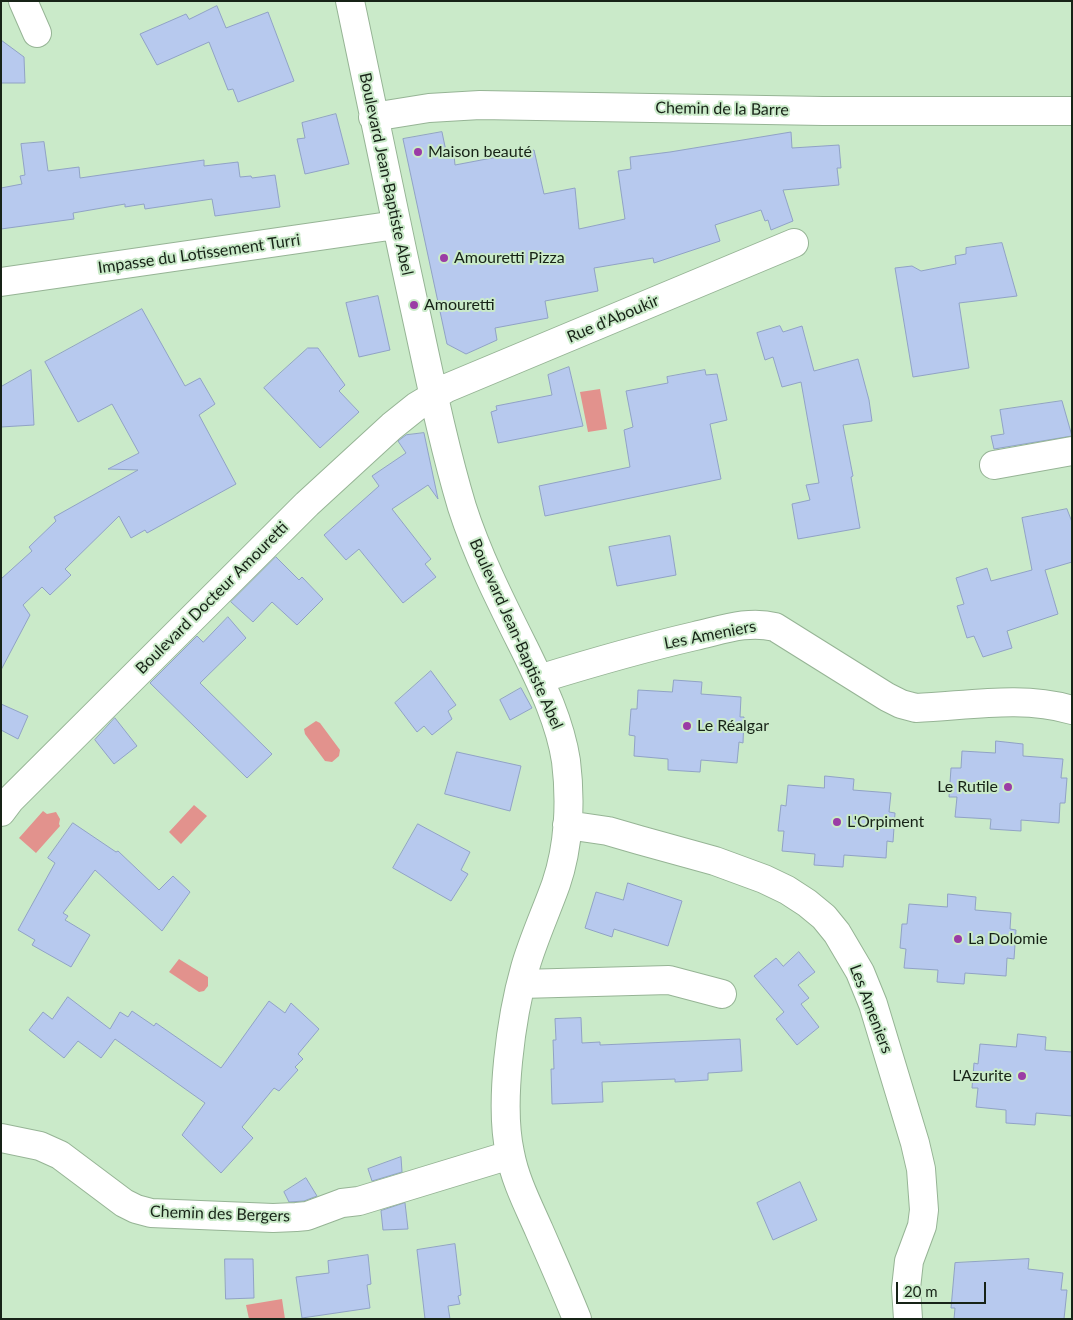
<!DOCTYPE html>
<meta charset="utf-8">
<style>
body{margin:0}
#map{position:relative;width:1073px;height:1320px;overflow:hidden;background:#caeac9;font-family:Lato,sans-serif}
canvas{display:block}
.frame{position:absolute;inset:0;border:2px solid #172317;pointer-events:none}
.scale{position:absolute;left:896px;top:1282px;width:90px;height:22px;box-sizing:border-box;border:2px solid #172317;border-top:0;padding-left:6px;font-size:15px;line-height:18px;white-space:nowrap;color:#172317;-webkit-text-stroke:4px #caeac9;paint-order:stroke}
</style>
<div id="map">
<canvas width="1073" height="1320"></canvas>
<div class="frame"></div>
<div class="scale">20 m</div>
</div>
<script>
const ctx = document.querySelector('canvas').getContext('2d');
ctx.lineJoin = 'round';
function fill(path, color) {
  ctx.fillStyle = color;
  ctx.fill(path, 'evenodd');
}
function trace(path, color, width, dash) {
  ctx.strokeStyle = color;
  ctx.lineWidth = width;
  ctx.lineCap = dash ? 'butt' : 'round';
  ctx.setLineDash(dash || []);
  ctx.stroke(path);
}
function drawText(font, color, halo, rows, align = 'center') {
  ctx.font = font + ' Lato,sans-serif';
  ctx.lineWidth = 4;
  ctx.setLineDash([]);
  ctx.textBaseline = 'middle';
  ctx.strokeStyle = halo;
  ctx.fillStyle = color;
  for (const [text, x, y, turn = 0] of rows) {
    ctx.save();
    ctx.translate(x, y);
    ctx.rotate((+turn || 0) * Math.PI / 180);
    ctx.textAlign = isNaN(turn) ? turn : align;
    if (halo) ctx.strokeText(text, 0, 0);
    ctx.fillText(text, 0, 0);
    ctx.restore();
  }
}
const water = new Path2D(`
 M600 389 607 429 588 432 580 392Z
 M316 721 320 723 340 750 339 756 332 762 325 761 305 734 304 729Z
 M194 805 207 816 181 844 169 832Z
 M43 811 47 814 56 812 60 819 59 824 60 826 36 853 19 838Z
 M179 959 208 977V986L204 991 199 992 169 972Z
 M282 1299 285 1319H249L246 1305Z`);
const building = new Path2D(`
 M217 6 226 28 268 12 294 81 238 102 233 89 228 90 209 42 157 65 140 34 186 14 189 19Z
 M1 40 24 57 25 83H1Z
 M336 114 349 164 305 174 297 139 305 138 302 123Z
 M442 132 447 156 454 155 455 165 534 150 544 194 575 188 579 229 625 219 618 171 631 169 630 157 670 152 791 132 792 148 839 145 841 168H837L839 185 783 190 793 221 771 230 768 220 765 221 761 210 715 225 720 241 654 263 653 258 594 268 598 291 545 301 548 318 495 328 497 340 466 354 447 344 403 139Z
 M44 142 48 171 79 167 80 178 204 160V166L238 162 240 177 251 176 252 178 275 175 280 207 215 216 212 199 145 209 144 204 125 207V204L73 213 74 219 1 229V188L22 184 20 176 25 175 21 144Z
 M1002 243 1017 296 959 303 969 368 913 377 895 268 912 266 921 271 956 264 955 256 966 254V248Z
 M378 296 390 350 359 357 346 303Z
 M142 309 185 386 200 378 215 404 199 415 236 484 147 533 145 530 131 538 119 516 65 569 71 575 50 595 42 587 23 605 30 615 1 670V579L32 551 29 547 56 521 54 517 138 470 108 469 139 453 112 404 78 422 45 362Z
 M780 326 783 332 802 326 814 371 858 359 869 400 872 421 843 425 853 476 851 477 860 528 798 539 792 504 810 500 806 485 819 483 801 382 782 387 773 357 765 360 757 333Z
 M308 348H318L345 385 339 391 359 412 320 448 264 388Z
 M569 367 583 426 498 443 491 412 497 410 496 406 552 395 548 375Z
 M31 370 34 425 1 427V387Z
 M705 370 706 375 717 374 727 420 710 424 721 479 545 516 539 486 630 467 624 430 633 427 626 391 668 383 667 377Z
 M1062 401 1072 436 994 449 991 436 1004 434 1000 410Z
 M424 433 438 499 428 485 392 509 431 559 425 564 436 577 403 603 359 549 346 560 324 535 379 486 372 476 406 453 398 441 406 435Z
 M1067 509 1072 522V562L1045 570 1058 614 1007 631 1012 648 983 657 974 636 967 638 957 606 964 604 956 578 987 568 991 581 1032 570 1022 518Z
 M670 536 676 575 617 586 609 547Z
 M276 557 299 580 302 577 323 599 297 625 272 602 253 622 231 602Z
 M228 617 246 638 200 683 272 754 247 778 150 683 197 636 203 642Z
 M431 671 456 705 448 711 452 719 432 735 424 726 417 732 395 703Z
 M674 680 702 682 701 694 741 697 740 717H744L743 743 739 742 737 763 701 760 700 772 668 770V759L634 756 635 736 629 735 631 709H637L638 690 672 692Z
 M521 688 532 708 510 720 500 700Z
 M1 704 28 716 18 739 1 730Z
 M115 718 137 746 114 764 95 740Z
 M996 741 1023 744V756L1063 759 1061 778H1067L1065 803H1060L1059 823 1021 820V831L990 829 991 819 955 817 957 797H949L951 768H961L962 751 995 753Z
 M457 752 521 766 510 811 445 794Z
 M825 776 854 779 853 790 891 793 889 812 895 813 893 842 887 841 886 858 844 855 843 867 814 865 815 854 782 851 784 831H778L781 805 786 806 788 785 824 788Z
 M73 823 116 852 118 851 159 890 173 876 190 892 162 931 95 870 63 913 68 916 65 920 90 935 71 967 32 945 35 940 18 930 55 863 48 858Z
 M418 824 470 852 461 870 468 874 451 901 393 868Z
 M628 883 682 901 668 946 614 929 612 937 585 928 596 892 623 900Z
 M948 894 976 897 975 910 1011 913 1010 929 1016 930 1014 959 1007 958 1006 976 965 973 964 984 937 982 938 970 904 968 906 949 900 948 902 924H907L909 904 947 907Z
 M799 952 815 972 798 985 809 998 801 1004 819 1027 797 1045 776 1019 784 1012 754 976 776 958 783 966Z
 M68 997 110 1029 120 1012 128 1017 132 1011 154 1026 156 1023 221 1068 269 1001 285 1013 291 1003 319 1029 298 1054 303 1059 295 1067 298 1070 279 1091 274 1088 242 1127 253 1138 221 1173 182 1135 205 1103 115 1039 101 1058 78 1041 64 1058 29 1030 43 1012 52 1019Z
 M581 1018 582 1043 600 1042V1045L740 1039 742 1071 708 1073V1080L675 1082V1079L602 1082 603 1102 552 1104 551 1069H554L553 1040H556L555 1019Z
 M1018 1034 1046 1037 1045 1050 1072 1052V1116L1036 1113 1035 1125 1021 1124 1006 1123V1110L976 1107 978 1088H972L974 1063 978 1064 980 1044 1016 1047Z
 M401 1157 402 1172 372 1181 368 1169Z
 M306 1178 317 1196 304 1201 289 1202 284 1192Z
 M800 1182 817 1220 773 1240 757 1203Z
 M405 1203 408 1229 383 1230 381 1211Z
 M455 1244 461 1295 458 1296 460 1304 448 1306 450 1319H425L417 1250Z
 M368 1255 371 1284 367 1285 370 1308 302 1318 296 1277 329 1273 328 1261Z
 M225 1259H253L254 1298 226 1299Z
 M1029 1259 1028 1269 1063 1273 1061 1290H1067L1064 1319H954L955 1308H951L955 1263Z`);
const minor = new Path2D(`
 M23 1 37 33
 M350 1C371 103 392 204 414 305 429 373 442 440 462 507 478 557 502 604 526 652 543 687 560 722 566 761 571 801 569 846 556 884 546 912 533 940 525 968 511 1017 499 1104 510 1153 515 1180 528 1205 539 1230 552 1260 565 1289 577 1319
 M373 117 429 108 480 105 823 111H1072
 M1 282 396 225
 M994 465 1072 451
 M539 679C591 663 643 648 695 636 722 630 748 620 775 627L887 697 901 704 916 708C967 706 1022 695 1072 710
 M1 812 10 800 307 504 392 426 417 406 447 388 794 243
 M567 825 608 831 639 840 715 861 764 879 787 890 807 903 824 917 837 933 860 972 873 1004 915 1143 921 1169 924 1210 922 1226 909 1261 906 1288 908 1319
 M521 984 669 980 722 994
 M1 1138 40 1146 60 1155 124 1203 136 1209 151 1213 273 1218 296 1217 307 1216 342 1203 359 1201 510 1155`);
const markers = [
 [418,152,5,"#9b3ca5"],
 [444,258,5,"#9b3ca5"],
 [414,305,5,"#9b3ca5"],
 [687,726,5,"#9b3ca5"],
 [1008,787,5,"#9b3ca5"],
 [837,822,5,"#9b3ca5"],
 [958,939,5,"#9b3ca5"],
 [1022,1076,5,"#9b3ca5"]
];
const streetNames = [
 ["Chemin de la Barre",722,109,1],
 ["Boulevard Jean-Baptiste Abel",386,174,78],
 ["Impasse du Lotissement Turri",199,254,-8],
 ["Rue d'Aboukir",613,319,-23],
 ["Boulevard Docteur Amouretti",212,598,-45],
 ["Boulevard Jean-Baptiste Abel",516,634,66],
 ["Les Ameniers",710,635,-11],
 ["Les Ameniers",871,1009,69],
 ["Chemin des Bergers",220,1214,2]
];
const poiNames = [
 ["Maison beauté",428,152],
 ["Amouretti Pizza",454,258],
 ["Amouretti",424,305],
 ["Le Réalgar",697,726],
 ["Le Rutile",998,787,"right"],
 ["L'Orpiment",847,822],
 ["La Dolomie",968,939],
 ["L'Azurite",1012,1076,"right"]
];
fill(water, '#e2928d');
fill(building, '#b7c9ee');
trace(building, '#90a2c5', 1);
trace(minor, '#96b495', 30);
trace(minor, '#fff', 28);
for (const [x, y, r, color] of markers) {
  const dot = new Path2D();
  dot.arc(x, y, r, 0, 2 * Math.PI);
  ctx.fillStyle = color;
  ctx.fill(dot);
  trace(dot, '#caeac9', 2);
}
drawText('16px', '#172317', '#caeac9', streetNames);
drawText('16px', '#172317', '#caeac9', poiNames, 'left');
</script>
